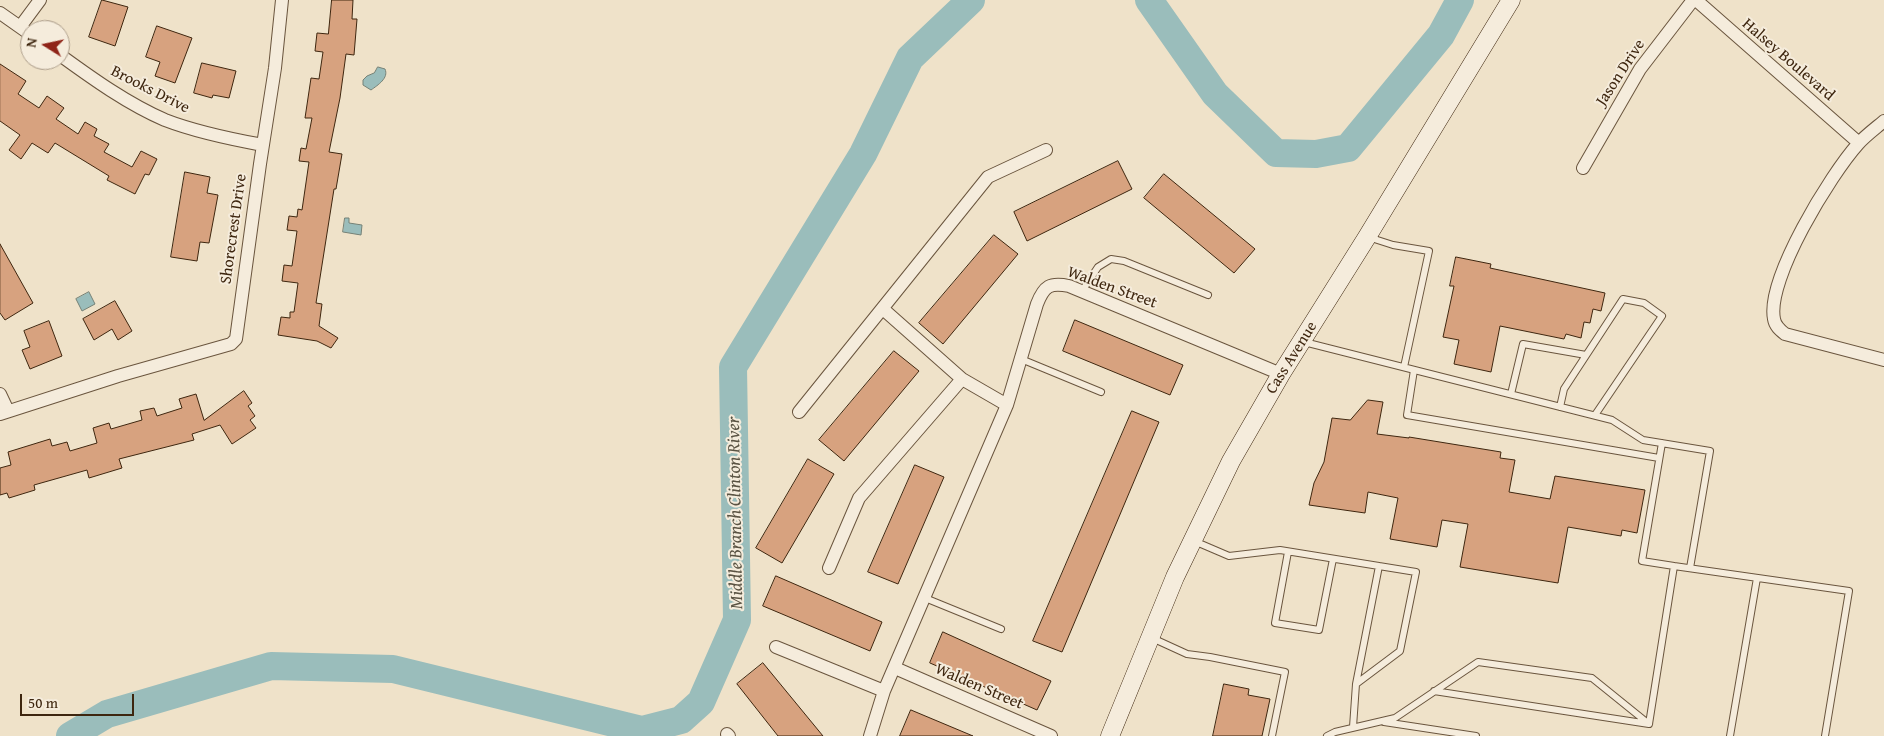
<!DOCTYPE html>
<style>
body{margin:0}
#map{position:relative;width:1884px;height:736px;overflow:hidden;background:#efe2c9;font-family:"Gentium Book Plus",serif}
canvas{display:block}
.north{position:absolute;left:20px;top:20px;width:50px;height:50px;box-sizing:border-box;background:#f5ecdc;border:1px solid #ac9d8a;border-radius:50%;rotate:280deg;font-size:14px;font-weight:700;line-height:20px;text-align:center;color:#3e260f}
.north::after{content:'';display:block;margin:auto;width:18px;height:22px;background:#8f2418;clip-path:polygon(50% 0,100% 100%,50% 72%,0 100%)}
.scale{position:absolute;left:20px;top:694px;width:114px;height:22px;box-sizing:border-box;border:2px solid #3e260f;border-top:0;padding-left:6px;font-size:15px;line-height:18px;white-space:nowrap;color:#3e260f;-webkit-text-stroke:4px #f5ecdc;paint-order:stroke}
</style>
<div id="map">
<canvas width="1884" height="736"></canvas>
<div class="north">N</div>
<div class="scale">50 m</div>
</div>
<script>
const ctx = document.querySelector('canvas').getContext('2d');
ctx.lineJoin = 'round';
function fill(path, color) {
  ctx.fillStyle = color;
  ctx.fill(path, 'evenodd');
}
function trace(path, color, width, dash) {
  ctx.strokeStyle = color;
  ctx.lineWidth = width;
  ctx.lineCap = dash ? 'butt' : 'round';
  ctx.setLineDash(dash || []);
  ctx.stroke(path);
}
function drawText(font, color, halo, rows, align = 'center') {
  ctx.font = font + ' "Gentium Book Plus",serif';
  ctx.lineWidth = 4;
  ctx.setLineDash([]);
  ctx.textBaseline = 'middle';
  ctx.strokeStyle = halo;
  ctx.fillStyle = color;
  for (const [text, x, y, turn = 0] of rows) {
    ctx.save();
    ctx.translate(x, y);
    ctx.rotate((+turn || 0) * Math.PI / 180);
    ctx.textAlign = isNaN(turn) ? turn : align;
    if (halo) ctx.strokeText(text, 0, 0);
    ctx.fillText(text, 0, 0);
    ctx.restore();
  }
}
const water = new Path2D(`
 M378 67 385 69C389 78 378 85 371 90L363 85V80L367 76 374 73Z
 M345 218H349V223L362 225 361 235 343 232Z
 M89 292 95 304 82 311 76 299Z`);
const stream = new Path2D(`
 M639 736 642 730`);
const river = new Path2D(`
 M1149 0 1215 94 1276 153 1316 154 1348 148 1441 35 1460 0
 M70 736 107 714 271 666 393 669 642 730 681 720 701 702 737 620 733 367 863 154 910 58 971 0`);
const building = new Path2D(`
 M102 0 128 7 115 46 89 37Z
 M332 0H353L352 19H357L354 55 346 54 340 98 329 152 342 154 336 189H334L316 303 322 304 319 326 338 338 331 348 317 341 278 335 281 317 290 318V312H294L298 283 282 281 284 265 292 266 297 231 287 230 289 216 297 217 298 209 302 210 309 162 299 161 301 148 306 149 312 118H305L311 78 319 79 323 52 315 51 317 33 328 34Z
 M157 26 192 38 175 83 155 76 160 62 146 57Z
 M202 63 236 71 229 98 213 95 212 98 194 93Z
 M0 64 26 81 18 94 39 108 47 96 64 108 56 119 78 134 85 122 97 129 94 136 109 144 104 152 132 167 141 151 157 159 149 175 145 174 135 194 107 180 109 176 55 143 48 153 32 143 21 159 9 150 20 135 0 121Z
 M1118 161 1132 189 1027 241 1014 212Z
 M185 172 210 177 207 193 218 195 209 243 200 242 197 261 171 257Z
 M1164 174 1255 249 1234 273 1144 198Z
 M994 235 1018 254 943 344 919 323Z
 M0 244 33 303 5 320 0 313Z
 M1456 257 1491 264 1490 268 1605 293 1601 311 1593 309 1590 323 1584 322 1581 338 1566 334 1564 339 1500 326 1491 372 1454 364 1459 340 1443 337 1454 286H1450Z
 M115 301 132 331 118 340 112 329 94 340 83 319Z
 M1075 320 1183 365 1170 395 1063 351Z
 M49 321 62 356 30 369 22 350 30 347 24 331Z
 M894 351 919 371 844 461 819 440Z
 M244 391 252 403 248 406 255 416 250 420 256 428 232 444 220 425 192 434 194 440 119 459 122 468 89 478 87 470 34 485 35 490 9 498 7 493 0 495V468L11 465 8 452 50 439 52 446 67 442 70 451 97 443 93 428 109 423 111 429 142 420 140 411 154 408 157 416 182 408 179 399 196 394 204 420Z
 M1368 400 1383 402 1377 434 1409 438V437L1501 452 1500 458 1515 460 1509 492 1550 499 1555 476 1645 490 1637 533 1622 530 1621 536 1568 527 1558 583 1460 567 1468 524 1442 520 1437 547 1390 539 1398 498 1368 492 1365 513 1309 505 1314 483 1324 462 1332 418 1350 420Z
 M1132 411 1159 422 1062 652 1033 641Z
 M808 459 834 474 782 563 756 548Z
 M915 465 944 477 898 584 868 572Z
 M776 576 882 622 870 651 763 606Z
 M943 632 1051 681 1037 710 930 663Z
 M763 663 823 736H778L737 684Z
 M1224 684 1249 689 1248 695 1270 699 1262 736H1213Z
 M911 710 973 736H900Z`);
const service = new Path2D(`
 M1368 237 1393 245 1429 251 1404 367
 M1082 291 1098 267 1111 259 1124 261 1208 295
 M1304 342 1612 420 1643 440 1710 451 1690 568
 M1021 359 1101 392
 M1414 370 1407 415 1659 458
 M1511 394 1523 344 1586 355
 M1560 407 1564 389 1623 299 1644 303 1662 316 1595 415
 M1662 443 1642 561 1674 566
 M1194 541 1229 556 1280 550 1416 572 1400 651 1356 684 1353 727
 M1288 552 1275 623 1319 630 1333 559
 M925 598 1001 629
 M1152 638 1187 654 1210 657 1285 672 1272 736
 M1356 684 1379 566
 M1384 722 1476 736
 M1649 724 1674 566 1849 591 1825 736
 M1327 736 1335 732 1395 718 1478 662 1592 678 1649 724 1434 691
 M1730 736 1757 578`);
const minor = new Path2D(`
 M1696 0 1859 143
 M0 13 30 34
 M20 27 40 0
 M60 55C93 79 128 104 165 120 196 132 230 139 263 145
 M1884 121C1876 128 1866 135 1858 144 1831 174 1766 279 1774 319 1775 326 1780 330 1785 334L1884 360
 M1583 168 1640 69 1693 0
 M883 309 962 379 1007 405
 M0 394 8 411
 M799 412 988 177 1046 150
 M0 414 118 376 231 344 236 339 260 164 275 68 282 0
 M829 568 859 498 962 379
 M776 647 884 691
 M895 668 1051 736
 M727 734 729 736
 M870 736 884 691 1007 405 1037 304C1044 286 1050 282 1069 286L1281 374`);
const secondary = new Path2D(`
 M1110 736 1175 577 1231 461 1281 374 1367 237 1511 0`);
const streetNames = [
 ["Halsey Boulevard",1788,60,41],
 ["Jason Drive",1621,73,-57],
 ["Brooks Drive",150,90,27],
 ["Shorecrest Drive",234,229,-82],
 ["Walden Street",1112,288,20],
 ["Cass Avenue",1292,358,-58],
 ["Walden Street",979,687,23]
];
const waterNames = [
 ["Middle Branch Clinton River",736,513,-91]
];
fill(water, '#9abdbb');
trace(water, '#758176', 1);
trace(stream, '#758176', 4.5);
trace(river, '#9abdbb', 28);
fill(building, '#d7a27f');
trace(building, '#3e260f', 1);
trace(service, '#6a553e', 8);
trace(minor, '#6a553e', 14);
trace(secondary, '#3e260f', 19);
trace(service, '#f5ecdc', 6);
trace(minor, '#f5ecdc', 12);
trace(secondary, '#f5ecdc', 18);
drawText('16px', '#3e260f', '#f5ecdc', streetNames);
drawText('italic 18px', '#5a5343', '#f5ecdc', waterNames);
</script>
